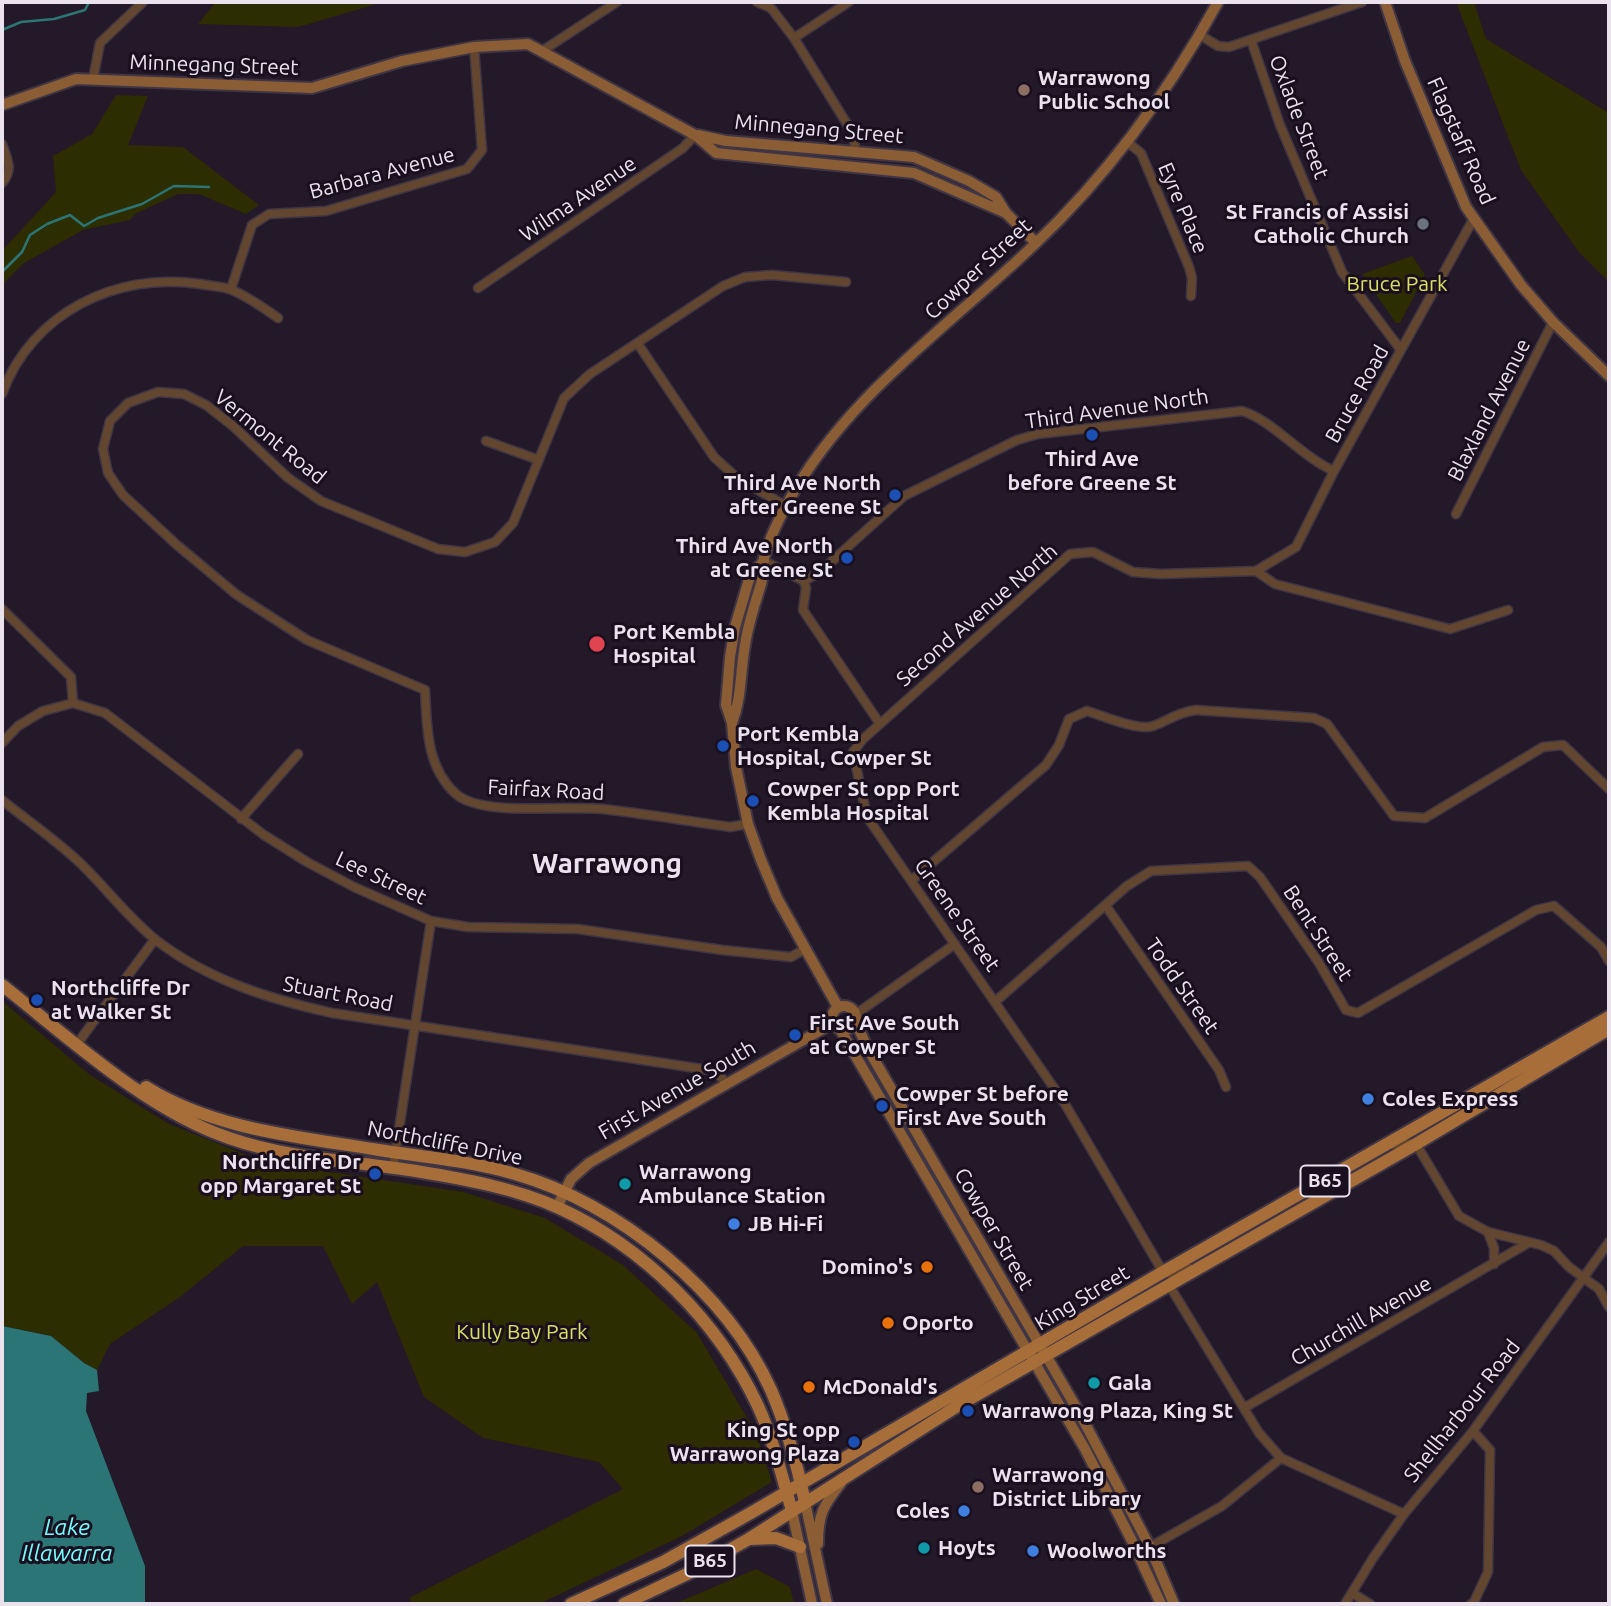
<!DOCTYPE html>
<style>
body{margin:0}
#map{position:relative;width:1611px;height:1606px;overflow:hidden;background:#231928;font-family:Ubuntu,sans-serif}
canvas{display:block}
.frame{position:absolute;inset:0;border:4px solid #eae3ee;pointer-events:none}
</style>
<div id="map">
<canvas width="1611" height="1606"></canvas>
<div class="frame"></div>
</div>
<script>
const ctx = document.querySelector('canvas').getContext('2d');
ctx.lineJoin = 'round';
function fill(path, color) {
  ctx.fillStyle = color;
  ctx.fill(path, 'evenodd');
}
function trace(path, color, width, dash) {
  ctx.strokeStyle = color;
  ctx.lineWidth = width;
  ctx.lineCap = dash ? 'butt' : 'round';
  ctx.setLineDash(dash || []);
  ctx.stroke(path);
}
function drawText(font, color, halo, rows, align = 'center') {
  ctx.font = font + ' Ubuntu,sans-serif';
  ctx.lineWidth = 6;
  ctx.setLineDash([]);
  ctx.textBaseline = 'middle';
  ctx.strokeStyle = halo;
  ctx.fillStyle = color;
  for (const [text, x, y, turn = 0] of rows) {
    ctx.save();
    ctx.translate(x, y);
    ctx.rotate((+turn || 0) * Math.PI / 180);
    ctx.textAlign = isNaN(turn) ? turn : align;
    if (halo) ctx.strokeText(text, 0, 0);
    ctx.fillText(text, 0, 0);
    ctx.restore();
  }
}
const green = new Path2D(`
 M216 2H384L298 27 198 24Z
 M1456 2H1474L1486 39 1609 113V282L1578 251 1521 170Z
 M116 95 148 96 128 145 183 147 259 205 246 214 199 194H178L135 214 130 220 83 230 24 263 2 285V251L56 192 53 156 92 134Z
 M1412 256 1425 275 1400 323H1396L1362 274Z
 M2 1001 90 1075 169 1124 264 1162 463 1192 545 1218 623 1265 697 1333 756 1433 772 1482 682 1536 539 1604H413L409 1598 623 1489 599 1462 483 1438 424 1397 377 1282 352 1304 323 1246H243L180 1297 110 1344 97 1370 84 1363 51 1336 2 1326Z
 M756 1569 790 1587 794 1604H674Z`);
const water = new Path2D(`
 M2 1326 51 1336 84 1363 97 1370 99 1391 87 1393 86 1411 145 1566V1604H2Z`);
const stream = new Path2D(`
 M2 30 21 22 54 19 85 10 89 2
 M2 272 22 252 30 235 47 224 70 215 84 226 98 218 142 204 174 186 209 187`);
const street = new Path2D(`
 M757 2 771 8 794 38 852 132 856 151
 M1200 35 1218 46 1229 47 1362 2
 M794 38 849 2
 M1251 40 1280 125 1342 272 1401 350
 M542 51 617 2
 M93 79 100 43 143 2
 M1127 142 1141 153 1189 267 1192 278 1191 296
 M2 144C7 158 14 170 2 183
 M478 288 683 148 695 135
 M231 289 252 225 269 214 326 211 467 169 482 150 474 47
 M638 344 714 457 737 478 786 506
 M2 394C31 313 117 271 200 284 210 286 222 286 232 290 248 297 264 308 278 318
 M486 441 539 460
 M1456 514 1553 322
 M764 561 804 581 806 588 803 610 880 724 863 739 853 752 867 817 1065 1104 1163 1272 1170 1274 1189 1268
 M1256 571 1296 547 1334 471 1474 218
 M804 581 820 572 904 496 1017 440 1038 434 1242 411C1271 419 1303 458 1334 471
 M2 609 71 677 73 703
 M880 724 1070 554 1093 552 1133 572 1161 574 1256 571 1275 584 1450 629 1508 610
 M2 743 18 726 43 711 73 703 105 713 264 835 307 862 354 887 431 921 468 927 578 929 722 950 791 957 805 949
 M2 800C27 820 53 838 77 860 104 885 127 917 156 940 208 980 269 999 332 1013L709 1070 718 1074 727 1084
 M241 819 298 754
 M748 824 730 827C688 821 646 814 603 809 568 805 481 817 456 794 426 767 427 727 425 690L307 640 237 595 177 545 123 495 108 473 103 449 110 421 128 403 158 392 184 394 206 405 233 426 287 477 321 501 438 549 465 552 495 542 513 523 564 398 590 374 723 286 745 277 772 275 846 282
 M912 880 1046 765 1059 745 1069 719 1087 711C1103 716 1138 731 1153 726 1170 720 1175 713 1196 710L1314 718 1327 724 1394 816 1425 818 1543 747 1563 745 1609 789
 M1106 906 1219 1070 1226 1087
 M996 1001 1127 886 1151 871 1248 866 1260 877 1319 963 1346 1010 1358 1013 1536 910 1554 906 1601 947 1609 961
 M856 1014 955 944
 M77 1044 155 939
 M1390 1145 1404 1143 1416 1144 1459 1216 1488 1232 1541 1245 1554 1251 1569 1267 1599 1289 1609 1307
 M393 1168 431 921
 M1488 1232 1494 1248V1264
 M1169 1285 1259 1433 1281 1458 1404 1514
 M1244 1408 1528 1243
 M1150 1547 1222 1506 1281 1458
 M1352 1593 1370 1604
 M1345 1604 1373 1558 1404 1514 1473 1431 1609 1242
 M1471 1604 1474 1602 1488 1572 1490 1450 1473 1431`);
const secondary = new Path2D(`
 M1385 2 1405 61 1466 207 1521 285 1553 322 1609 376
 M2 105 76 79 312 88 402 61 474 47 528 44 695 135 716 153 914 173 1006 213
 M698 135 726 141 914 157 969 181 996 197 1006 213 1036 243
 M764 561 750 576 735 627 730 657 726 705 732 723 736 767 748 824 761 860 777 898 838 1007
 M732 723C742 697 740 672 745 645 748 624 755 604 761 584 763 577 762 570 763 563 766 546 779 519 787 504 844 398 948 327 1034 245 1108 175 1169 91 1218 2
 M832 1018a12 12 0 1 1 24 0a12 12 0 1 1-24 0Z
 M856 1023 868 1049 1080 1414 1150 1547 1174 1604
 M841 1031 1085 1449 1132 1541 1161 1604
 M557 1207 571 1179 589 1163 833 1023
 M805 1502 827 1604
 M792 1511 812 1604
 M818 1544C818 1514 823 1506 841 1483`);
const primary = new Path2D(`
 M2 985C68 1037 148 1111 229 1138 289 1159 354 1161 416 1171 464 1179 515 1188 559 1208 644 1247 718 1321 758 1406 773 1439 782 1476 792 1511
 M146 1087C215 1130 301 1137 379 1150 424 1157 471 1161 515 1174 619 1204 726 1291 771 1390 786 1425 797 1465 805 1502
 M750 1539 776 1538 800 1547
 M571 1604 663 1562 749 1514 1163 1272 1609 1017
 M624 1604 687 1574 747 1540 959 1405 1416 1144 1609 1029`);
const markers = [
 [1024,90,7,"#8d6e63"],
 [1423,224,7,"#6b7280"],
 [1092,435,7,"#1a4fb4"],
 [895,495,7,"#1a4fb4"],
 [847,558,7,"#1a4fb4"],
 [597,644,9,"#e0444e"],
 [723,746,7,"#1a4fb4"],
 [753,801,7,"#1a4fb4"],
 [37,1000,7,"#1a4fb4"],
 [795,1035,7,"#1a4fb4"],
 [1368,1099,7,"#3f7fe0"],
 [882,1106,7,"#1a4fb4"],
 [375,1174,7,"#1a4fb4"],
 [625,1184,7,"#0f9aa8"],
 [734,1224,7,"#3f7fe0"],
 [927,1267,7,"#e8710a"],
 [888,1323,7,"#e8710a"],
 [1094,1383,7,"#0f9aa8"],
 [809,1387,7,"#e8710a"],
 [968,1411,7,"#1a4fb4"],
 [854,1442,7,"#1a4fb4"],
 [978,1487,7,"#8d6e63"],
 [964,1511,7,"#3f7fe0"],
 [924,1548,7,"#0f9aa8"],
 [1033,1551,7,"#3f7fe0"]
];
const shields = [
 [1325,1181,49],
 [710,1561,49]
];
const shieldNames = [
 ["B65",1325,1181],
 ["B65",710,1561]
];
const streetNames = [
 ["Minnegang Street",214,65,2],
 ["Oxlade Street",1299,117,69],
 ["Minnegang Street",819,129,5],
 ["Flagstaff Road",1461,141,66],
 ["Barbara Avenue",382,173,-15],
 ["Wilma Avenue",578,199,-34],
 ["Eyre Place",1183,208,67],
 ["Cowper Street",978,269,-43],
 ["Bruce Road",1357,394,-61],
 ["Third Avenue North",1117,409,-8],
 ["Blaxland Avenue",1489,410,-63],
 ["Vermont Road",270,437,39],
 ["Second Avenue North",977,615,-41],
 ["Fairfax Road",546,790,3],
 ["Lee Street",381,878,25],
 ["Greene Street",957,915,55],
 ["Bent Street",1318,933,57],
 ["Todd Street",1182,986,55],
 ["Stuart Road",338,994,11],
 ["First Avenue South",677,1090,-30],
 ["Northcliffe Drive",445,1143,11],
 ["Cowper Street",994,1229,60],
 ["King Street",1082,1298,-31],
 ["Churchill Avenue",1361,1321,-30],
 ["Shellharbour Road",1462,1411,-52]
];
const poiNames = [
 ["Warrawong",1038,78],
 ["Public School",1038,102],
 ["St Francis of Assisi",1409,212,"right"],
 ["Catholic Church",1409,236,"right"],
 ["Third Ave",1092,459,"center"],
 ["before Greene St",1092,483,"center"],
 ["Third Ave North",881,483,"right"],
 ["after Greene St",881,507,"right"],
 ["Third Ave North",833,546,"right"],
 ["at Greene St",833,570,"right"],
 ["Port Kembla",613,632],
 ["Hospital",613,656],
 ["Port Kembla",737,734],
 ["Hospital, Cowper St",737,758],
 ["Cowper St opp Port",767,789],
 ["Kembla Hospital",767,813],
 ["Northcliffe Dr",51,988],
 ["at Walker St",51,1012],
 ["First Ave South",809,1023],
 ["at Cowper St",809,1047],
 ["Cowper St before",896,1094],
 ["First Ave South",896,1118],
 ["Coles Express",1382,1099],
 ["Northcliffe Dr",361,1162,"right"],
 ["opp Margaret St",361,1186,"right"],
 ["Warrawong",639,1172],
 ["Ambulance Station",639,1196],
 ["JB Hi-Fi",748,1224],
 ["Domino's",913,1267,"right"],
 ["Oporto",902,1323],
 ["Gala",1108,1383],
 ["McDonald's",823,1387],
 ["Warrawong Plaza, King St",982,1411],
 ["King St opp",840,1430,"right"],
 ["Warrawong Plaza",840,1454,"right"],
 ["Warrawong",992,1475],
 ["District Library",992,1499],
 ["Coles",950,1511,"right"],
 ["Hoyts",938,1548],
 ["Woolworths",1047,1551]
];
const parkNames = [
 ["Bruce Park",1397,284],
 ["Kully Bay Park",522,1332]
];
const waterNames = [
 ["Lake",67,1527],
 ["Illawarra",67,1553]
];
const districtNames = [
 ["Warrawong",607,864]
];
fill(green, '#2c2d00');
fill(water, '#2c7576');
trace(stream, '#2c7576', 2.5);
trace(street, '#3f3544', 11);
trace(secondary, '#3f3544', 14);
trace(primary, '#3f3544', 16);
trace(street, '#63462f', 8);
trace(secondary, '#8a5d35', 10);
trace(primary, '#a86e39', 12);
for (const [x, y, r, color] of markers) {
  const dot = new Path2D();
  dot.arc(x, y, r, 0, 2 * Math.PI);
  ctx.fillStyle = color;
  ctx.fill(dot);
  trace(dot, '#1a0f1f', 2.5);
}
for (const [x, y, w] of shields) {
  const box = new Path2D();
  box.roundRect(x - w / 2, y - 15.5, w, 31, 5);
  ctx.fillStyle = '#1a0f1f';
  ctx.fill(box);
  trace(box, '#eae3ee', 2);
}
drawText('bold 19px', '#eae3ee', null, shieldNames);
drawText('21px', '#eae3ee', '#1a0f1f', streetNames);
drawText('bold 21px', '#eae3ee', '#1a0f1f', poiNames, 'left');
drawText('21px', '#dae062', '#1a0f1f', parkNames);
drawText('italic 23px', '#74fdff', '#1a0f1f', waterNames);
drawText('bold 28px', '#eae3ee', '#1a0f1f', districtNames);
</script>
